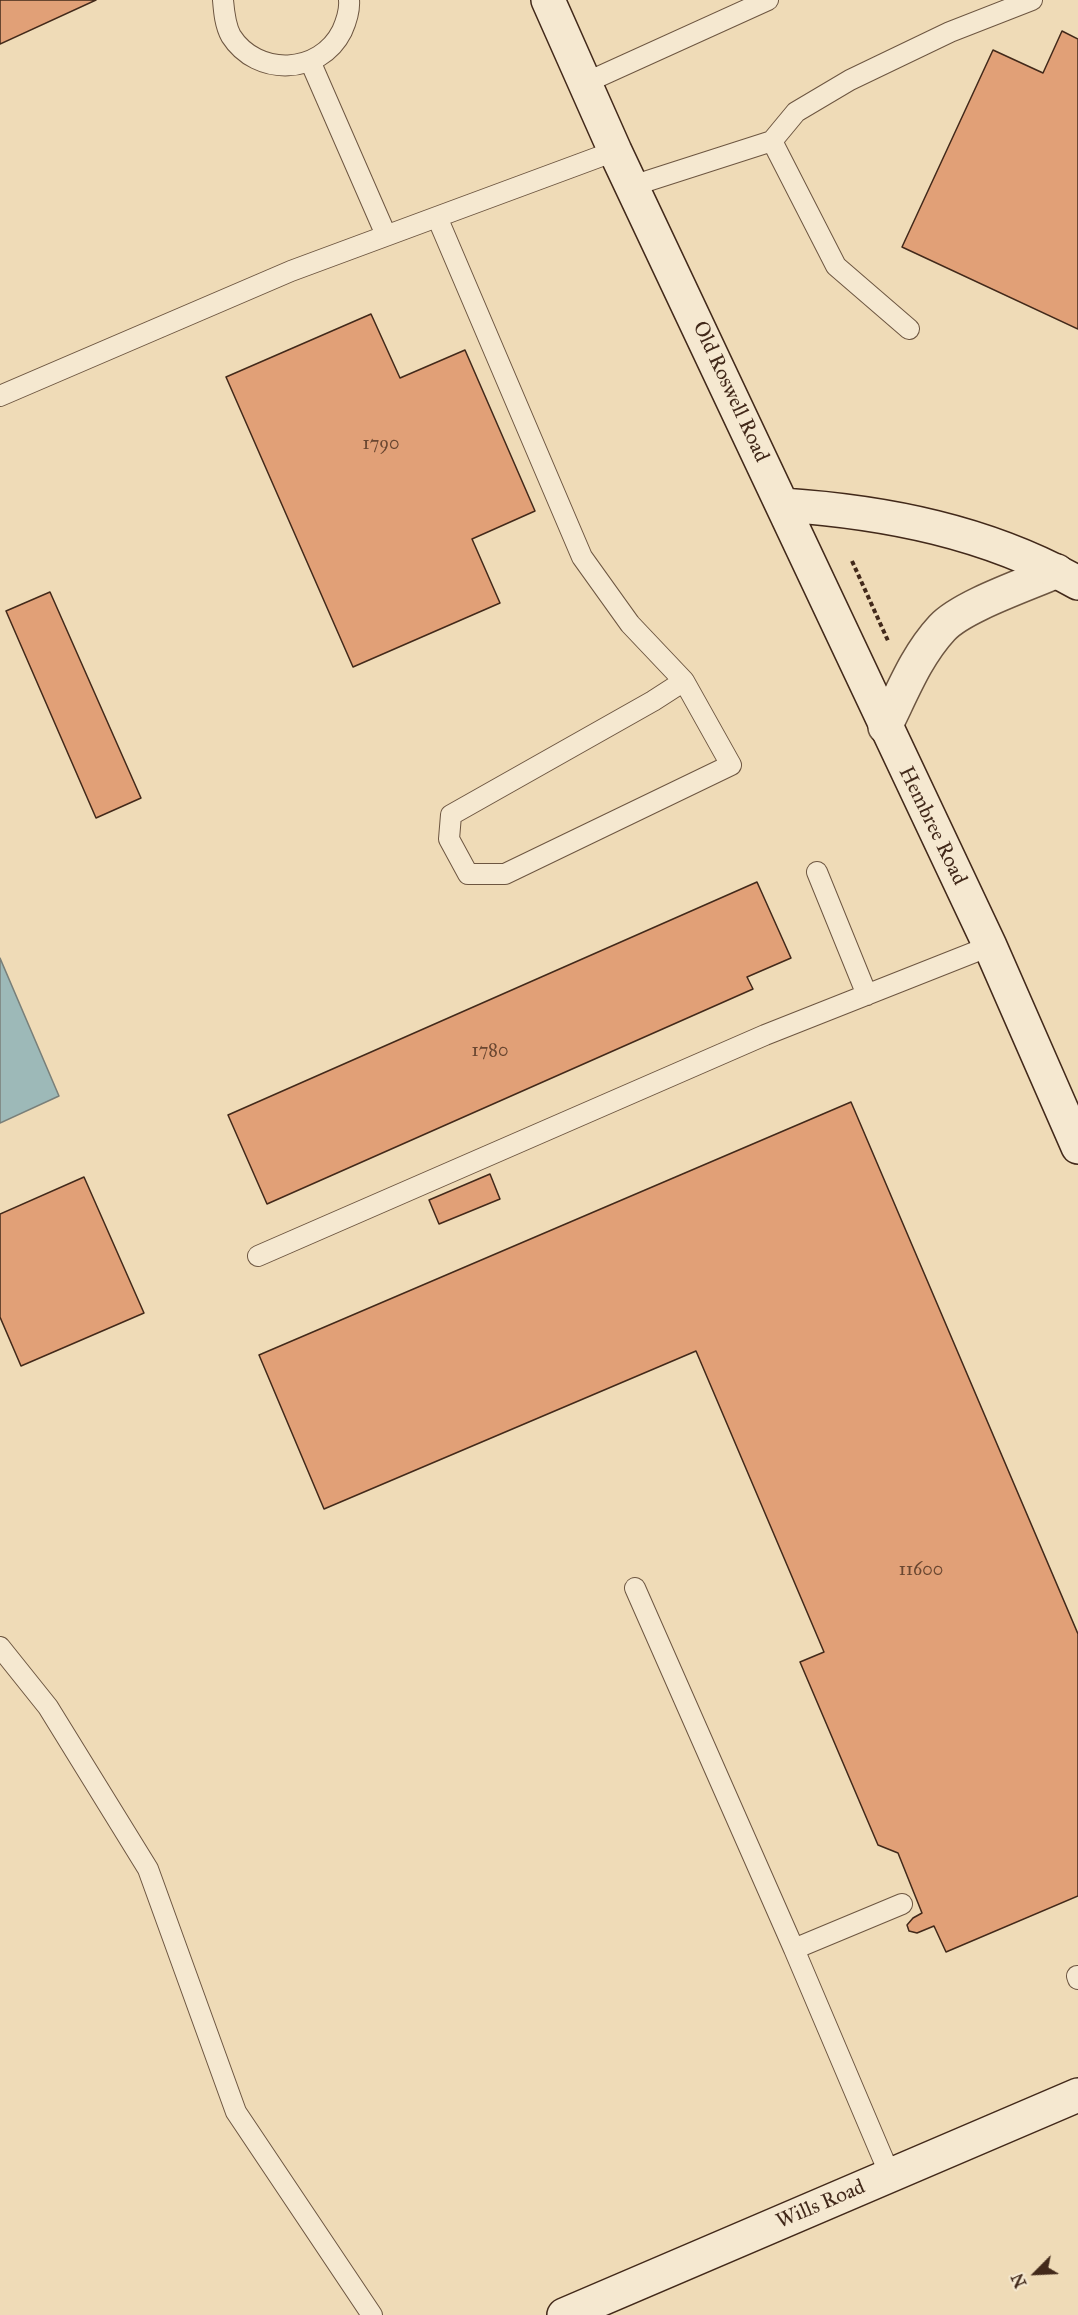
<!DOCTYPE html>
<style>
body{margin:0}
#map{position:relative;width:1078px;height:2315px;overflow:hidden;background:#efdbb7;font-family:"IM FELL Great Primer",serif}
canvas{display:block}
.north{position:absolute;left:1006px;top:2243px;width:60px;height:60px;-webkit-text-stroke:4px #f5e8d0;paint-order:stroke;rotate:246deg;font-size:16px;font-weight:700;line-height:24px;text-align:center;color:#42291a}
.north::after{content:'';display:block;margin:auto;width:21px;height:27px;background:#42291a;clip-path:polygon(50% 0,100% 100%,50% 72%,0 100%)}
</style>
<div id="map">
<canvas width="1078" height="2315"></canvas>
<div class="north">N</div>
</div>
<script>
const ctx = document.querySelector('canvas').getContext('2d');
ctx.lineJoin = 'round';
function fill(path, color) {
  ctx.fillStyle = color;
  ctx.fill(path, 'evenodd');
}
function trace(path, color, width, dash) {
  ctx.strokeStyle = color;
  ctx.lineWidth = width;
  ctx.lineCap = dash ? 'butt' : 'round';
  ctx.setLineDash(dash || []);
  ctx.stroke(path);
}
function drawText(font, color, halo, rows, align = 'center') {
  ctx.font = font + ' "IM FELL Great Primer",serif';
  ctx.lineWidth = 4.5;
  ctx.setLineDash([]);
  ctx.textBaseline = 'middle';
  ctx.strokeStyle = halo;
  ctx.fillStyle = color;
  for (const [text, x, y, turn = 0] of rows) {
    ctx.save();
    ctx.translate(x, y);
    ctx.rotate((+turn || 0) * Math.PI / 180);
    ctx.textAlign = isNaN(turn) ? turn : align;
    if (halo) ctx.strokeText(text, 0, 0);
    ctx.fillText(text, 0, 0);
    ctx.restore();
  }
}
const water = new Path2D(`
 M0 958 59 1096 0 1123Z`);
const building = new Path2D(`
 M0 0H96L0 44Z
 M1062 31 1078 39V329L902 247 993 50 1043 73Z
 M371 314 400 378 465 350 535 511 472 539 500 603 353 667 226 377Z
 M50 592 141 798 96 818 6 611Z
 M757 882 791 958 747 977 753 989 267 1204 228 1115Z
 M851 1102 1078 1634V1896L946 1952 934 1926 917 1933 909 1931 907 1925 913 1918 922 1913 898 1853 878 1845 800 1662 824 1652 696 1351 324 1509 259 1355Z
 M490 1174 500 1199 439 1224 429 1200Z
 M84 1177 144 1313 21 1366 0 1317V1214Z`);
const path = new Path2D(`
 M852 561 889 643`);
const lane = new Path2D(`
 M223 0C224 12 225 25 231 36 257 77 320 75 342 31 346 22 350 11 349 0
 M310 61 386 235
 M585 83 768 0
 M772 141 796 112 850 80 950 32 1032 0
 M632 186 772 141 836 266 909 329
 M437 217 582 557 630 624 684 681 653 701 451 815 449 839 468 874H505L731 765 684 681
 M0 396 291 271 615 151
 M817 872 867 995
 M258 1256 765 1035 990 946
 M635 1588 794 1949
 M0 1647 48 1707 148 1869 236 2112 372 2315
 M1077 1976 1078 1979
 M890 2175 794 1949 902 1904`);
const street = new Path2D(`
 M885 727C902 693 916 656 942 628 962 606 1028 584 1057 571`);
const secondary = new Path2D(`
 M548 0 615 151 990 946 1078 1147
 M783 505C886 512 988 532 1078 583
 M564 2315 1078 2095`);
const numberNames = [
 ["1790",381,445],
 ["1780",490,1052],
 ["11600",921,1571]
];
const streetNames = [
 ["Old Roswell Road",730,392,65],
 ["Hembree Road",932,826,64],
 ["Wills Road",821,2205,-23]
];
fill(water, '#9db9b8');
trace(water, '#797f79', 1.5);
fill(building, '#e1a077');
trace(building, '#42291a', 1.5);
trace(lane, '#6d5641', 22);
trace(street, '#6d5641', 36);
trace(secondary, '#42291a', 36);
trace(path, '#42291a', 4, [4.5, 3]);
trace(lane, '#f5e8d0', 20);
trace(street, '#f5e8d0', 33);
trace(secondary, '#f5e8d0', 33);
drawText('18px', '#6a4731', null, numberNames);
drawText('21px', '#42291a', '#f5e8d0', streetNames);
</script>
